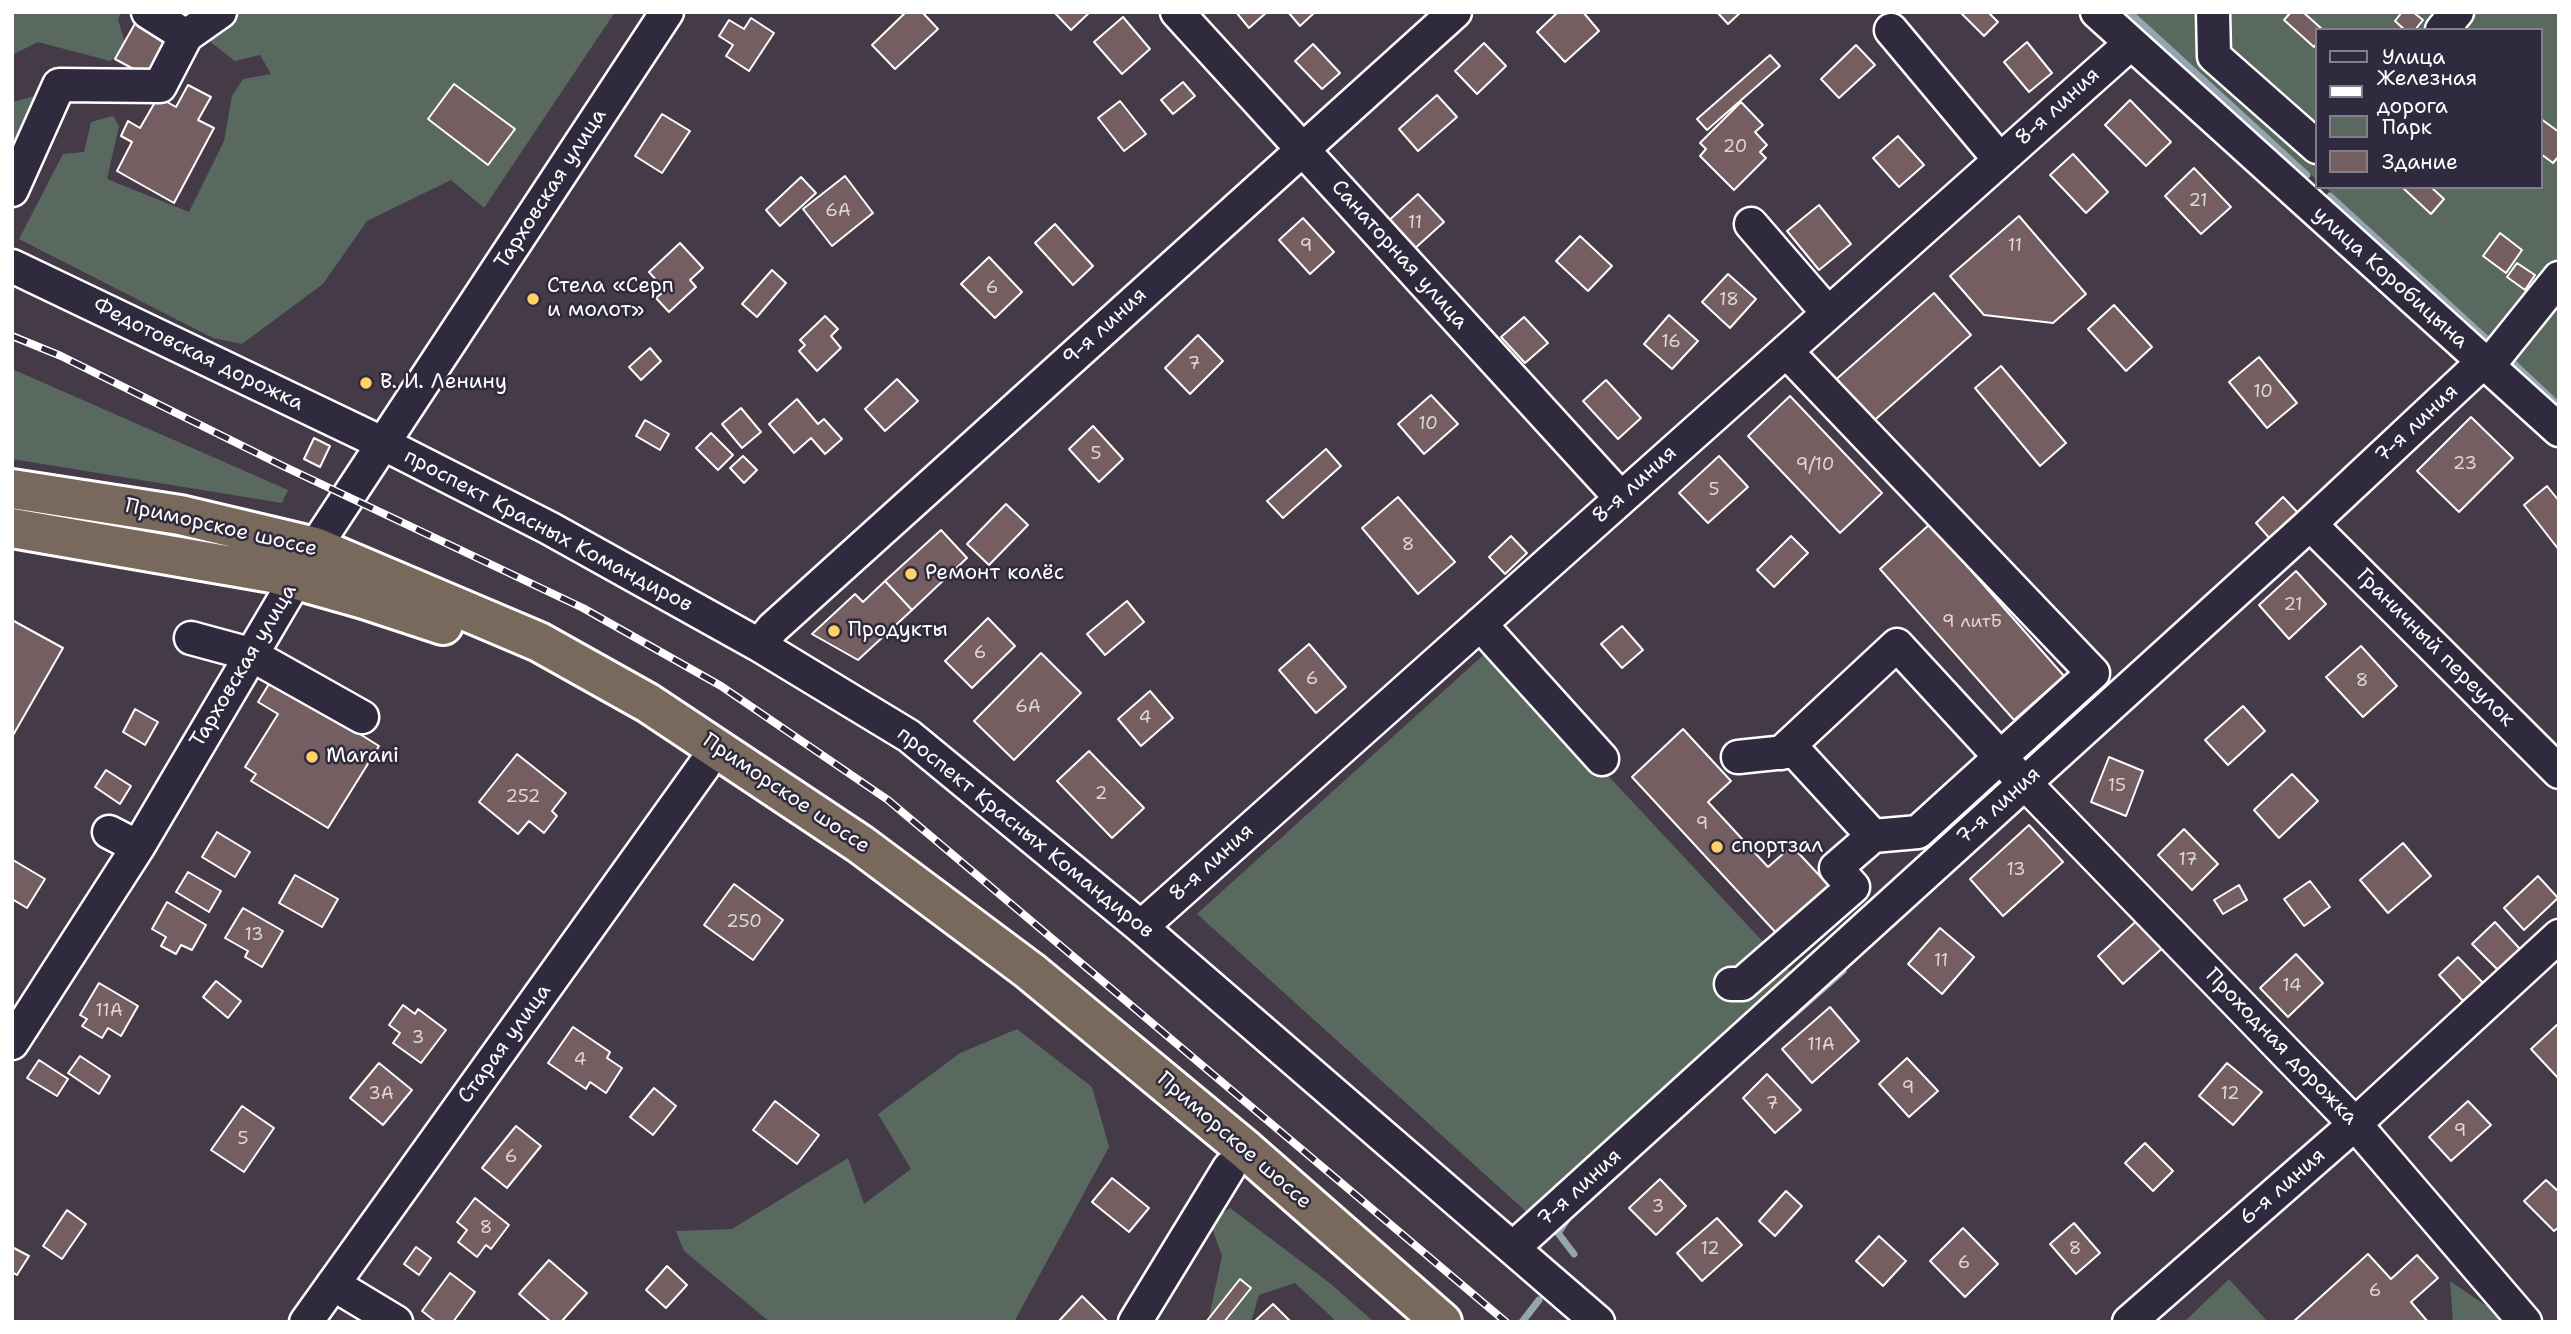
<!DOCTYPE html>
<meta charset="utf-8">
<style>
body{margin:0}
#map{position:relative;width:2571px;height:1334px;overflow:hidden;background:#443a48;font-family:"Shantell Sans",sans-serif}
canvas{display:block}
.frame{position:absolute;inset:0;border:14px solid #fff;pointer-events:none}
.legend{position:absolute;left:2315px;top:28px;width:228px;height:161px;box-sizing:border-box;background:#2f2a3d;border:2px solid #827f8b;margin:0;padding:9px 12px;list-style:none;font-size:21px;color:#fff}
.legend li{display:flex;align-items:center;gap:14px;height:35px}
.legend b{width:35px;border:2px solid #827f8b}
</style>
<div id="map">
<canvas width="2571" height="1334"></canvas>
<div class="frame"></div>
<ul class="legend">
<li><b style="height:9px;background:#2f2a3d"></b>Улица</li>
<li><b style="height:9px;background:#fff"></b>Железная дорога</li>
<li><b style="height:19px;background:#5a6960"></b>Парк</li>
<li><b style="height:19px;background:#745e61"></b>Здание</li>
</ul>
</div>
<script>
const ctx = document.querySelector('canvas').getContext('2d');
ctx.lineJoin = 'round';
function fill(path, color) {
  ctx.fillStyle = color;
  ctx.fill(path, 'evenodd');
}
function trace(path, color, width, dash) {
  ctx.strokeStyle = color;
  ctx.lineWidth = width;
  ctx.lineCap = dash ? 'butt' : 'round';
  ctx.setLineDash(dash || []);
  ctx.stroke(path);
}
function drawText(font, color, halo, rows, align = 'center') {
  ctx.font = font + ' "Shantell Sans",sans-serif';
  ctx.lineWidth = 5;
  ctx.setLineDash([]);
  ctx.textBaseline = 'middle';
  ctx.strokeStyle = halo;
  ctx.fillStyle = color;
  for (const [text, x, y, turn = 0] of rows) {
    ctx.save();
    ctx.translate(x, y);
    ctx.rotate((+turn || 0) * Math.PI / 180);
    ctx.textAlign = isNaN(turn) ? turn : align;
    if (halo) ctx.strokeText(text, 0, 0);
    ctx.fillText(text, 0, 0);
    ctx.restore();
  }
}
const green = new Path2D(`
 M12 12H121L118 19 127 50 110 61 38 42 12 55Z
 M229 12H615L484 208 451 180 367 221 323 284 242 344 213 338 19 239 63 154 84 152 91 122 113 116 119 126 107 179 189 212 224 141 232 96 243 79 271 74 260 55 235 61 200 34Z
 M2133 12H2559V405L2498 345 2325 187H2541V30H2317V180Z
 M50 92 66 106 12 213V102Z
 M12 369 288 490 282 503 12 459Z
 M1490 649 1794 975 1531 1216 1197 914Z
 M1017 1029 1092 1087 1109 1147 1014 1322H770L684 1251 676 1231 732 1229 848 1158 864 1204 911 1169 878 1114 960 1053Z
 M1230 1208 1331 1284 1374 1322H1337L1295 1283 1259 1295 1251 1322H1208L1222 1256 1210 1223Z
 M2229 1279 2268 1322H2184Z
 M2450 1281 2510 1322H2453Z`);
const stream = new Path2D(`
 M2129 12 2307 175
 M2330 196 2491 343
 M2509 359 2559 406
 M1749 1054 1843 971
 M1571 1214 1558 1233 1574 1254
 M1522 1322 1539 1300`);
const building = new Path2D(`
 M906 12H922L938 29 895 69 872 45Z
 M1054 12H1090L1071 30Z
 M1236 12H1267L1249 28Z
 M1288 12H1315L1300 26Z
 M1558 12H1583L1599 31 1565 62 1537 32Z
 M1717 12H1741L1728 24Z
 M1960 12H1988L1998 22 1984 36Z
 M2291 12H2303L2323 30H2317V43L2314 47 2284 20Z
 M2402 12H2413L2423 20 2415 30H2405L2395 21Z
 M1123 17 1150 49 1122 74 1094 42Z
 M751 18 774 33 749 71 726 56 733 45 719 36 729 20 744 29Z
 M137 20 174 40 152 79 115 59Z
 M2027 42 2052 73 2029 92 2004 62Z
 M1484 43 1506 66 1477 94 1455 71Z
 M1313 44 1340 73 1322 89 1295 61Z
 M1856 45 1875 65 1839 98 1821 79Z
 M1770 55 1780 66 1707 130 1697 119Z
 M1183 82 1195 96 1173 114 1161 100Z
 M454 84 515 129 488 165 428 119Z
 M188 85 211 97 198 120 214 128 174 203 117 171 132 142 121 136 128 121 140 128 158 97 176 107Z
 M1437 95 1457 117 1418 151 1399 129Z
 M2130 100 2171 142 2146 166 2105 125Z
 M1120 101 1146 134 1124 151 1098 118Z
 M1741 102 1763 125 1755 132 1767 145 1760 152 1766 158 1734 190 1700 156 1706 149 1700 143Z
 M662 114 690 131 662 173 635 156Z
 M2541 119 2559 132V156L2553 163 2541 154Z
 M1898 136 1924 165 1899 187 1873 158Z
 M2073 154 2108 192 2086 213 2050 175Z
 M2194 168 2231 207 2201 234 2165 196Z
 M845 176 873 213 832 246 803 209Z
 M801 177 816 193 780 226 766 210Z
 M2402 187H2431L2444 199 2431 214Z
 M1418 194 1444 222 1412 251 1386 223Z
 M1819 205 1851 244 1819 270 1787 231Z
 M2019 216 2086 294 2053 323 1984 315 1950 276Z
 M1303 218 1334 252 1310 274 1279 240Z
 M1055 224 1093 266 1073 285 1035 243Z
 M2500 233 2522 250 2506 273 2483 256Z
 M1580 236 1612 266 1588 291 1556 261Z
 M680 243 703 268 690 280 696 287 669 312 656 298 665 290 649 272Z
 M989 257 1022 292 995 318 961 284Z
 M2517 263 2535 275 2525 290 2507 277Z
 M772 270 786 283 757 317 742 304Z
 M1728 274 1756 299 1730 328 1702 302Z
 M1934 293 1971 335 1869 425 1832 383Z
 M2114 305 2152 347 2126 371 2088 329Z
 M1669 315 1698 341 1672 369 1644 344Z
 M825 316 838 329 831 336 841 348 817 371 799 351 805 345 800 340Z
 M1524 317 1548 343 1525 363 1501 337Z
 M1198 335 1223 361 1190 394 1165 368Z
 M650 348 661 361 641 380 629 367Z
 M2259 357 2297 403 2267 428 2229 382Z
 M2001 366 2066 443 2040 466 1975 388Z
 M897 379 918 401 885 431 865 409Z
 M1606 380 1641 418 1618 439 1583 401Z
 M1431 395 1458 424 1424 454 1398 424Z
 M1790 396 1882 493 1840 533 1748 436Z
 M797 399 818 424 824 419 842 439 825 454 811 438 794 453 769 424Z
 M741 408 761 432 742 448 722 424Z
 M2471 417 2513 458 2459 512 2417 471Z
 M645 420 669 434 660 450 636 436Z
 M1093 426 1123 459 1099 482 1069 449Z
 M711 433 733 455 718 470 696 448Z
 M314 438 330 446 320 467 304 459Z
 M1326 449 1341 466 1283 518 1267 501Z
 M743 456 757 470 744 483 730 468Z
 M1719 456 1748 487 1708 523 1679 493Z
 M2547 486 2559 501V550L2524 505Z
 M1398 497 1455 562 1418 594 1362 528Z
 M2283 497 2300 515 2272 541 2256 523Z
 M1006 504 1028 525 989 565 967 544Z
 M1930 524 2064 676 2014 720 1880 569Z
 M941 530 967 558 912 610 885 581Z
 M1511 536 1527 553 1505 574 1489 557Z
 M1791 536 1808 553 1774 587 1757 570Z
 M2296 571 2326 604 2289 639 2259 605Z
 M885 581 912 610 858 660 812 634 855 594 863 602Z
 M1127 601 1144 622 1105 655 1087 634Z
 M988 618 1015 646 972 688 945 661Z
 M12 620 63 648 12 737Z
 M1622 626 1643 650 1622 668 1601 644Z
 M1309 644 1346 687 1316 713 1279 670Z
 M2361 646 2397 686 2363 717 2326 677Z
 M1041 653 1081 693 1014 760 974 721Z
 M272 679 379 746 328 828 251 781 256 774 245 767 278 714 258 702Z
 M1150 691 1173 718 1141 746 1118 719Z
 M2243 706 2265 731 2228 765 2205 740Z
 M135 709 158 722 145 745 123 732Z
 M1683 729 1731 781 1708 802 1768 867 1792 846 1831 888 1779 936 1632 777Z
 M1089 751 1144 808 1112 838 1057 781Z
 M517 754 566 793 552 811 557 816 544 833 529 821 518 834 479 802Z
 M2109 757 2143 771 2126 816 2091 802Z
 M106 770 131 786 120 804 95 787Z
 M2292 774 2318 801 2279 838 2254 810Z
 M2029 825 2063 862 2003 916 1970 879Z
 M2184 829 2218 864 2192 890 2158 855Z
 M217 832 250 852 235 877 202 857Z
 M2403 843 2431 876 2388 913 2360 880Z
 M13 860 45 879 27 908 12 899Z
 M188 872 221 891 209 912 176 892Z
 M295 875 338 899 322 927 279 903Z
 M2538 876 2558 898 2524 930 2504 908Z
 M2310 881 2330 907 2304 926 2284 899Z
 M734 884 783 920 753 960 704 925Z
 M2239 885 2247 900 2223 914 2214 900Z
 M167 902 206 925 192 950 181 945 176 954 161 946 166 937 152 929Z
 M243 908 283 931 262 967 245 957 248 951 225 938Z
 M2142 916 2167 944 2123 984 2098 956Z
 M2495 922 2520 949 2498 970 2472 944Z
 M1940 928 1974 957 1942 994 1908 964Z
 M2296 954 2323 983 2288 1017 2260 988Z
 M2458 957 2483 983 2463 1001 2439 975Z
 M216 981 241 1001 228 1018 203 997Z
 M99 983 138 1006 121 1036 108 1028 102 1038 82 1026 87 1019 80 1015Z
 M403 1005 415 1014 418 1009 446 1030 421 1063 393 1043 400 1033 389 1025Z
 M1830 1007 1859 1041 1812 1083 1782 1049Z
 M2559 1023V1077L2558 1078 2531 1049Z
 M573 1027 610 1052 607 1058 622 1068 606 1093 590 1082 586 1089 548 1063Z
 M80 1056 110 1076 99 1094 68 1073Z
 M1907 1058 1938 1091 1909 1117 1879 1084Z
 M39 1060 68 1079 57 1096 27 1078Z
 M379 1063 412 1090 383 1125 350 1098Z
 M2227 1063 2262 1092 2233 1125 2199 1096Z
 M1767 1074 1801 1110 1775 1133 1743 1098Z
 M654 1088 676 1106 653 1135 630 1117Z
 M775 1101 819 1135 797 1164 753 1130Z
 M2468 1101 2491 1125 2451 1161 2429 1137Z
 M242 1106 274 1128 244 1172 211 1150Z
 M516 1126 541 1146 507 1188 482 1168Z
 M2145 1143 2173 1171 2153 1191 2125 1163Z
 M1112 1178 1149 1208 1129 1232 1092 1202Z
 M1660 1179 1686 1206 1656 1235 1629 1208Z
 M2546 1180 2559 1192V1227L2554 1231 2524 1201Z
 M1786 1191 1802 1206 1775 1236 1759 1221Z
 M475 1198 509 1225 491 1249 486 1245 477 1257 458 1242 467 1230 457 1222Z
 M67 1210 86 1224 62 1259 43 1246Z
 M1717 1218 1742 1245 1702 1281 1677 1253Z
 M2074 1223 2100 1253 2076 1274 2050 1244Z
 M1963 1228 1998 1264 1965 1297 1930 1261Z
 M1879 1236 1906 1261 1883 1286 1856 1261Z
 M12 1247 29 1256 17 1275 12 1272Z
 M416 1247 431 1258 419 1275 404 1264Z
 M2368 1254 2391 1279 2417 1255 2438 1278 2411 1302 2428 1322H2293Z
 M549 1260 587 1293 561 1322H551L519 1294Z
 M667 1266 687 1285 666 1308 646 1290Z
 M450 1273 475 1292 453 1322H436L422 1311Z
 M1240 1279 1251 1288 1224 1322H1206Z
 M1082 1296 1108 1322H1058Z
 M1273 1304 1291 1322 1255 1321Z`);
const minor = new Path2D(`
 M148 12 186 36
 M1177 12 1621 498
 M2097 12 2559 430
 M2213 12 2214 56 2317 147
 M1891 30 2000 160
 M2442 30 2457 12
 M12 190 59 85 160 86 186 36 220 12
 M1751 224 1828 313
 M12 266 384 444 549 528 759 645 909 736 1141 927 1598 1322
 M1786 351 2093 673 1918 832 1873 836
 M2489 365 2559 278
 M2310 524 2559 772
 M1480 624 1602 759
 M191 638 250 654 362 717
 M759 645 773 628 1455 12
 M1781 753 1897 645 2015 773 2355 1124 2525 1322
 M109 832 138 847
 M1141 927 2130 44
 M1731 984H1742L1853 887 1836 868 1873 836 1795 751 1738 757
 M12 1043 138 847 315 547 667 12
 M1513 1248 2310 524 2483 362
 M333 1284 396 1322
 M306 1322 704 766
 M1135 1322 1229 1168
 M2129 1322 2355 1124 2559 936`);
const highway = new Path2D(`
 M12 489 180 515 315 547 539 642 648 703 860 844 1030 971 1246 1150 1442 1322
 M12 528 272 573 364 599 443 625`);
const rail = new Path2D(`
 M12 336 61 356 283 466 583 608 721 686 888 800 1506 1322`);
const markers = [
 [533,299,7,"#ffd166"],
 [366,383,7,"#ffd166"],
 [911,574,7,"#ffd166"],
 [834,631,7,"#ffd166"],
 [312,757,7,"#ffd166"],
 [1717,847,7,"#ffd166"]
];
const numberNames = [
 ["20",1735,147],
 ["21",2198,201],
 ["6А",838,211],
 ["11",1415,223],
 ["9",1306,246],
 ["11",2015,246],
 ["6",992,288],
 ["18",1729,300],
 ["16",1671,342],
 ["7",1194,364],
 ["10",2263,392],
 ["10",1428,424],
 ["5",1096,454],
 ["23",2465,464],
 ["9/10",1815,465],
 ["5",1714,490],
 ["8",1408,545],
 ["21",2293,605],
 ["9 литБ",1972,622],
 ["6",980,653],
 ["6",1312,679],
 ["8",2362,681],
 ["6А",1028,707],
 ["4",1145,718],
 ["15",2117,786],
 ["2",1101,794],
 ["252",523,797],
 ["9",1702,824],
 ["17",2188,860],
 ["13",2016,870],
 ["250",744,922],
 ["13",254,935],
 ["11",1941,961],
 ["14",2292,986],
 ["11А",109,1011],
 ["3",418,1038],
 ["11А",1821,1045],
 ["4",580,1060],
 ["9",1908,1088],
 ["3А",381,1094],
 ["12",2230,1094],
 ["7",1772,1104],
 ["9",2460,1131],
 ["5",243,1139],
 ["6",511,1157],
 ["3",1658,1207],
 ["8",486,1228],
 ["12",1710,1249],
 ["8",2075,1249],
 ["6",1964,1263],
 ["6",2375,1291]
];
const streetNames = [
 ["8-я линия",2058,107,-42],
 ["Тарховская улица",551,189,-57],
 ["Санаторная улица",1399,255,48],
 ["улица Коробицына",2390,278,42],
 ["9-я линия",1105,327,-42],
 ["Федотовская дорожка",198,355,26],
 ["7-я линия",2417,424,-43],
 ["8-я линия",1635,485,-42],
 ["Приморское шоссе",221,528,13],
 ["проспект Красных Командиров",548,531,28],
 ["Граничный переулок",2435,648,45],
 ["Тарховская улица",244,666,-59],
 ["Приморское шоссе",786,794,34],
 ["7-я линия",1999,806,-42],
 ["проспект Красных Командиров",1025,833,39],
 ["8-я линия",1212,863,-42],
 ["Старая улица",505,1044,-54],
 ["Проходная дорожка",2281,1047,46],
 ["Приморское шоссе",1234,1141,41],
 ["6-я линия",2283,1187,-41],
 ["7-я линия",1580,1188,-42]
];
const poiNames = [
 ["Стела «Серп",547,287],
 ["и молот»",547,311],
 ["В. И. Ленину",380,383],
 ["Ремонт колёс",925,574],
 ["Продукты",848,631],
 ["Marani",326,757],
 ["спортзал",1731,847]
];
fill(green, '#5a6960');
trace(stream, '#95a4ae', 7);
fill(building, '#745e61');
trace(building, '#fff', 2);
trace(minor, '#fff', 37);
trace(highway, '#fff', 44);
trace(minor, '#2f2a3d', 32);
trace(highway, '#78695c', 38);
trace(rail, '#fff', 8);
trace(rail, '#2f2a3d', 5, [16]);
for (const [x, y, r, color] of markers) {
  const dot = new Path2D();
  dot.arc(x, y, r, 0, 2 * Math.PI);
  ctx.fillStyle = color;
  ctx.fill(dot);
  trace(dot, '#2f2a3d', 2.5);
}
drawText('18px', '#dcd7d8', null, numberNames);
drawText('21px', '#fff', '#2f2a3d', streetNames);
drawText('21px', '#fff', '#2f2a3d', poiNames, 'left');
</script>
